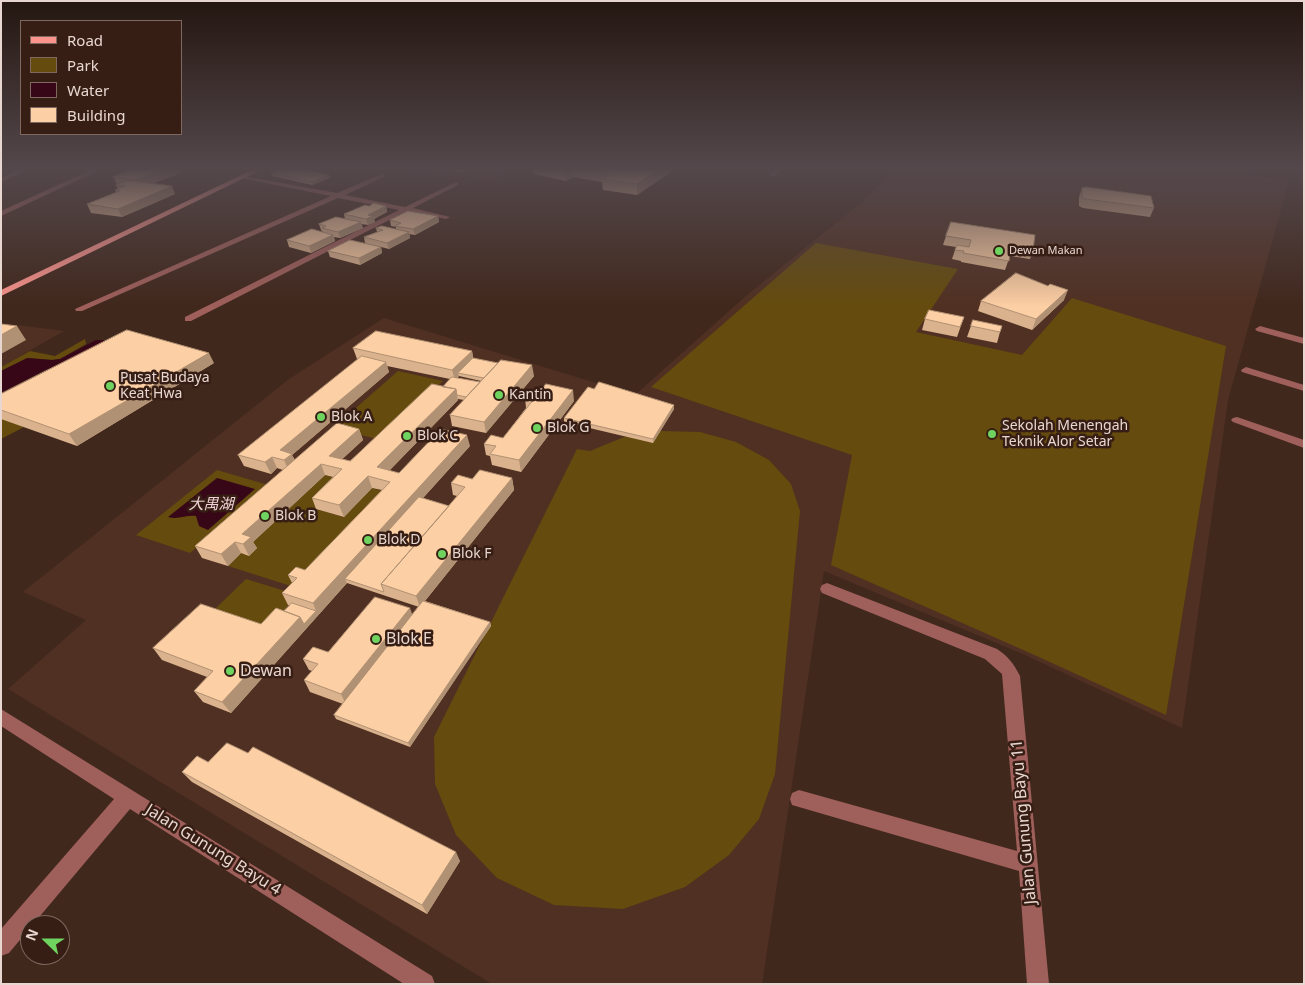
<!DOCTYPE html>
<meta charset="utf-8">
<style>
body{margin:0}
#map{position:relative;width:1305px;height:985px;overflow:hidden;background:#41281d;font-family:"Noto Sans",sans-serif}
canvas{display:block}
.frame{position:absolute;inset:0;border:2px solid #e8d7d0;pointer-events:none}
.legend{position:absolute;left:20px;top:20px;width:162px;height:115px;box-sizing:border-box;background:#371e14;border:1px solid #7e685f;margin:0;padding:6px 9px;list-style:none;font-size:15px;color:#e8d7d0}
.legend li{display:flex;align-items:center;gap:10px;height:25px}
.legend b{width:25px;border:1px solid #7e685f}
.north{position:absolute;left:20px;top:915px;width:50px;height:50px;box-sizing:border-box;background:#371e14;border:1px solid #7e685f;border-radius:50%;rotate:292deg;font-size:14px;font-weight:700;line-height:20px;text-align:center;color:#e8d7d0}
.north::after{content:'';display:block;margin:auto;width:18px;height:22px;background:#6fd360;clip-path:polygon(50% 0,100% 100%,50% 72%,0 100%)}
</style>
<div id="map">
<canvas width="1305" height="985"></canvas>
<div class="frame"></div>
<ul class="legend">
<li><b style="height:6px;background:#fd948c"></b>Road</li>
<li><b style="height:14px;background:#654b0d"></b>Park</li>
<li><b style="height:14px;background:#380717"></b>Water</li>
<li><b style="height:14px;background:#fdcfa4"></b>Building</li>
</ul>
<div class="north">N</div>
</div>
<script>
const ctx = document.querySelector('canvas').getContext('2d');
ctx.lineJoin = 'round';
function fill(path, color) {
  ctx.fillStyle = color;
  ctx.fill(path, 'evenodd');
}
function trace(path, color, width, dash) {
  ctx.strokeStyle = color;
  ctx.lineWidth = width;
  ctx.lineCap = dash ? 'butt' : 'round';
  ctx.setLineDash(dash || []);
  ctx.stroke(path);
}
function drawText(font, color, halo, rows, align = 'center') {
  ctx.font = font + ' "Noto Sans","Noto Sans SC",sans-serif';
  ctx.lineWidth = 5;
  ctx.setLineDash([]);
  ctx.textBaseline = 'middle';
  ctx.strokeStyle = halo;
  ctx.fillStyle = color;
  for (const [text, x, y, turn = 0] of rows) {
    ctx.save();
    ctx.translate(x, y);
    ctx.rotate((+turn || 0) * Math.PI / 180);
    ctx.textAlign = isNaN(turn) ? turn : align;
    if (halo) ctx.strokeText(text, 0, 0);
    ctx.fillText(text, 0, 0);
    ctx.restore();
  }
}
const built = new Path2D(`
 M395 169H515L493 181Z
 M894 169H1248L1247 175 1289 181 1228 400 1182 728 1025 655 824 571 762 984H492L8 689 86 620 23 592 289 379 384 318 635 395 747 295 867 198Z
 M1 323 64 331 1 367Z`);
const green = new Path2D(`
 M816 243 958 269 916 332 1022 355 1072 298 1226 346 1166 715 1030 653 831 565 852 455 651 387Z
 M85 339 86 344 60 359 52 360 28 358 1 371V367L30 351 55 356Z
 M398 371 443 381 381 440 333 428Z
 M1 418 24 427 1 439Z
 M661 431 700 432 736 442 769 460 791 484 800 511 775 774 759 819 729 855 685 887 623 909 554 905 497 878 456 835 435 784 434 737 577 449 590 451 624 437Z
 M217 470 268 485 190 553 136 535Z
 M325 475 346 481 317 509 343 517 372 488 394 494 294 587 228 566 241 553 249 555 256 549 249 546Z
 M246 579 298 595 268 627 215 609Z`);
const water = new Path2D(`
 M96 340H104L103 344 73 361 45 370 1 393V371L27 358 52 360 60 359Z
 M217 478 255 489 208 530 199 526 196 516C186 515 178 520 168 517Z`);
const minor = new Path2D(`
 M20 169H29L1 182V178Z
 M93 169H102L1 216V211Z
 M776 169H783L775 176H771V174Z
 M382 174 385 176 384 177 345 195 405 207 456 182 458 183V185L413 208 450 217 446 219 407 211 191 321H185V317L399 210 338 198 82 311H76L75 309 331 196 245 179 243 178V176L337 193Z
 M1260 326 1304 338V344L1257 331 1255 329Z
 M1246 367 1304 385V391L1242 372 1241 370Z
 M1237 417 1304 440V448L1233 422 1231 420 1233 418Z
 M827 583 997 649C1008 656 1014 664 1020 676L1049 984H1027L1019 871 792 805 790 799 792 793 799 790 1017 851 1002 674 985 659 822 593 820 589 822 585Z
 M1 709 432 976 435 984H404L130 809 9 953 1 956V929L114 799 1 726Z`);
const major = new Path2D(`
 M254 169H263L1 296V290Z`);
const wall = new Path2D(`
 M132 169H180V172L176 174V175L153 183 175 194 122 217 91 213 87 204 116 192 115 190 118 189 116 185 117 184 113 177Z
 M448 169H470L463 173 449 170Z
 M533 169H675L637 195 603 190 602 182 573 177 566 181 533 174Z
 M271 173 329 175 330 178 312 185 272 176Z
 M1082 188 1154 208 1150 217 1083 208 1079 206V197Z
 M369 206H386L387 212 374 219 375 222 368 225 361 224 363 228 340 238 334 237 335 241 311 253 289 247 287 240 323 232 321 230 319 224 345 219 344 214Z
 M438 216 439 222 415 235 409 234 410 238 389 249 381 247 382 253 360 265 330 257 328 251 365 243 364 237 377 232 376 228 396 229V227L391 226 390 220Z
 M946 236 1033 250 1030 259 1010 256 1005 270 961 262V261L952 259 956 247 943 245Z
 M1064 300 1032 330 978 311 981 301Z
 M964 317 957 337 922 330 925 319Z
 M973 320 1000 332 997 343 967 337Z
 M353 348 472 351 473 358 534 376 486 433 452 426 450 415 464 400 458 399V400L389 471 399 473 470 446 423 498 449 506 457 496 453 495 451 483 472 479 512 478 514 490 425 601 490 622 491 626 410 747 336 719 334 715 343 704 310 692 304 680 312 671 309 670 303 659 328 652 412 615 419 607 347 583 231 713 203 702 194 691 207 677 162 660 153 648 261 624 284 611 290 606 288 605 282 593 292 583 288 575 305 570 382 490 372 488 344 517 316 509 312 498 333 477 325 475 253 542 257 548 249 556 241 553 228 566 202 558 195 546 283 470 277 468 271 474 244 466 238 455 358 359H357ZM387 366 450 379 443 387 350 461 342 459 363 440 359 429 295 460 292 455 389 372ZM459 376 481 381 480 382 457 378Z
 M214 363 77 446 1 419V394Z
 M525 397 574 401 521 472 492 465 490 456 486 455 484 444 503 438 526 408Z
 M674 409 653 443 564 422V418Z
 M208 762 460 861 427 914 192 782 182 772Z`);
const shadedWall = new Path2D(`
 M165 169H180V172L176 174V175L140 188 136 180Z
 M462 169H470L463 173Z
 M566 169H572L573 177 566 181 565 170Z
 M659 169H675L637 195V184Z
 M329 175 330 178 312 185V182Z
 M172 186 175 194 122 217 118 209Z
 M386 206 387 212 374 219 375 222 368 225 366 219 368 215Z
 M438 216 439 222 415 235 413 229Z
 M361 222 363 228 340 238 338 232Z
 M409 232 410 238 389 249 387 243Z
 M333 235 335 241 311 253 309 246Z
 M381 247 382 253 360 265 359 258Z
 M1068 290 1064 300 1032 330 1036 319Z
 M17 326 26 340 1 354V335Z
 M472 351 474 362 458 373 459 376 455 380 452 370Z
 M209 353 214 363 77 446 69 434Z
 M386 362 389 372 292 455 297 465 289 472 280 450Z
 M532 365 534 376 486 433 484 422Z
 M456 389 458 400 381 479 377 467Z
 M573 390 574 401 521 472 519 460Z
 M674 405V409L653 443V439Z
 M359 429 363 440 334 467 329 456Z
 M467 435 470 446 349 580 345 579 347 583 231 713 222 702 300 617 316 611 313 603Z
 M272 457 277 468 271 474 265 462Z
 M321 464 325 475 253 542 257 548 249 556 243 544 242 534Z
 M368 476 372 488 344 517 339 505Z
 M512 478 514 490 420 607 416 596Z
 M235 542 241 553 228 566 221 554Z
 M410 608 414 619 347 706 341 694Z
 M490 622 491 626 410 747 408 743Z
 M456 852 460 861 427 914 422 905Z`);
const building = new Path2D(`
 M132 169H165L136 180 113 177Z
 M281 169H302L329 175 312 182 271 173Z
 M590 169H659L637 184 603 179 609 175 602 174 605 172Z
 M128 180 172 186 118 209 87 204 120 191 115 190 125 186 116 185Z
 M1086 187 1151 196 1154 208 1086 199 1082 197V188Z
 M374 203 386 206 368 215 373 216 366 219 344 214 365 205 369 206Z
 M408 211 438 216 413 229 395 226 401 223 390 220Z
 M336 217 361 222 338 232 322 228 326 226 319 224Z
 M951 222 1035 235 1033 250 1011 246 1009 261 963 253 964 251 955 250 957 245 969 247 971 240 946 236Z
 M382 226 409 232 387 243 364 237 383 230 376 228Z
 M312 229 333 235 309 246 287 240Z
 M350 240 381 247 359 258 328 251Z
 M1016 273 1048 286 1050 284 1068 290 1036 319 981 301Z
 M929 310 964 317 960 327 925 319Z
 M973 320 1002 326 1000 332 971 326Z
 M1 324 17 326 1 335Z
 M127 330 209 353 69 434 1 410V394Z
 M376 331 472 351 452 370 353 348Z
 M362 356 386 362 280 450 292 454 284 460 272 457 265 462 238 455Z
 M473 358 498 363 484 378 458 373Z
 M501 360 532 365 484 422 450 415Z
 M452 377 480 382 466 397 457 395 456 389 443 387Z
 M599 382 674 405 653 439 564 418 588 387 594 389Z
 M432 384 456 389 377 467 399 473 441 429 467 435 313 603 282 593 297 578 288 575 296 567 305 570 390 482 368 476 339 505 312 498 342 469 321 464 242 534 251 537 243 544 235 542 221 554 195 546 337 423 359 429 329 456 350 461Z
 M546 384 573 390 519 460 490 454 496 446 484 444 491 435 503 438 534 399 525 397 531 390 540 392Z
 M480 470 512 478 416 596 381 584 465 487 451 483 458 475 472 479Z
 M419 497 449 506 381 584 384 592 345 579Z
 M375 597 410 608 341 694 304 680 318 664 303 659 313 647 328 652Z
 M423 601 490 622 408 743 334 715Z
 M292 603 316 611 304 624 300 617 284 611Z
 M201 604 261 624 276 608 300 617 222 702 194 691 213 671 153 648Z
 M227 743 248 753 253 747 456 852 422 905 182 772 197 756 208 762Z`);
const markers = [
 [999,251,5,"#6fd360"],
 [110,386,5,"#6fd360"],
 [499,395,5,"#6fd360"],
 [321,417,5,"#6fd360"],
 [537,428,5,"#6fd360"],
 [992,434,5,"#6fd360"],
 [407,436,5,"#6fd360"],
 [265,516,5,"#6fd360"],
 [368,540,5,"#6fd360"],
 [442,554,5,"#6fd360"],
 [376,639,5,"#6fd360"],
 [230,671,5,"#6fd360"]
];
const farPoinames = [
 ["Dewan Makan",1009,251]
];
const poiNames = [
 ["Pusat Budaya",120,378],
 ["Keat Hwa",120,394],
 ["Kantin",509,395],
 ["Blok A",331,417],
 ["Sekolah Menengah",1002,426],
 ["Teknik Alor Setar",1002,442],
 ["Blok G",547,428],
 ["Blok C",417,436],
 ["Blok B",275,516],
 ["Blok D",378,540],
 ["Blok F",452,554]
];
const waterNames = [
 ["大禺湖",211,505]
];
const nearPoinames = [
 ["Blok E",386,639],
 ["Dewan",240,671]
];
const nearStreetnames = [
 ["Jalan Gunung Bayu 11",1024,822,-95],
 ["Jalan Gunung Bayu 4",213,850,32]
];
fill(built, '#503022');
fill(green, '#654b0d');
fill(water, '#380717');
fill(minor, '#9f5f5a');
fill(major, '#fd948c');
fill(wall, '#dab28d');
fill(shadedWall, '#b19173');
fill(building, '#fdcfa4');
trace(building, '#b19173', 1);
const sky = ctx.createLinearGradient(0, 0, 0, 307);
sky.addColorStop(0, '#241610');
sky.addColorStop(0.55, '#54484c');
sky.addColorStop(1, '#54484c00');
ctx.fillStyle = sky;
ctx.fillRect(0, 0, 1305, 307);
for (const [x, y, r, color] of markers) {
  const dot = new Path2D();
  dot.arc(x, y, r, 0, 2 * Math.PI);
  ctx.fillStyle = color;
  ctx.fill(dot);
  trace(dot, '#371e14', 2);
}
drawText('11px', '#e8d7d0', '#371e14', farPoinames, 'left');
drawText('14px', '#e8d7d0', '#371e14', poiNames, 'left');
drawText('italic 15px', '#efd3d8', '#371e14', waterNames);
drawText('16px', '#e8d7d0', '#371e14', nearPoinames, 'left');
drawText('16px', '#e8d7d0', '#371e14', nearStreetnames);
</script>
